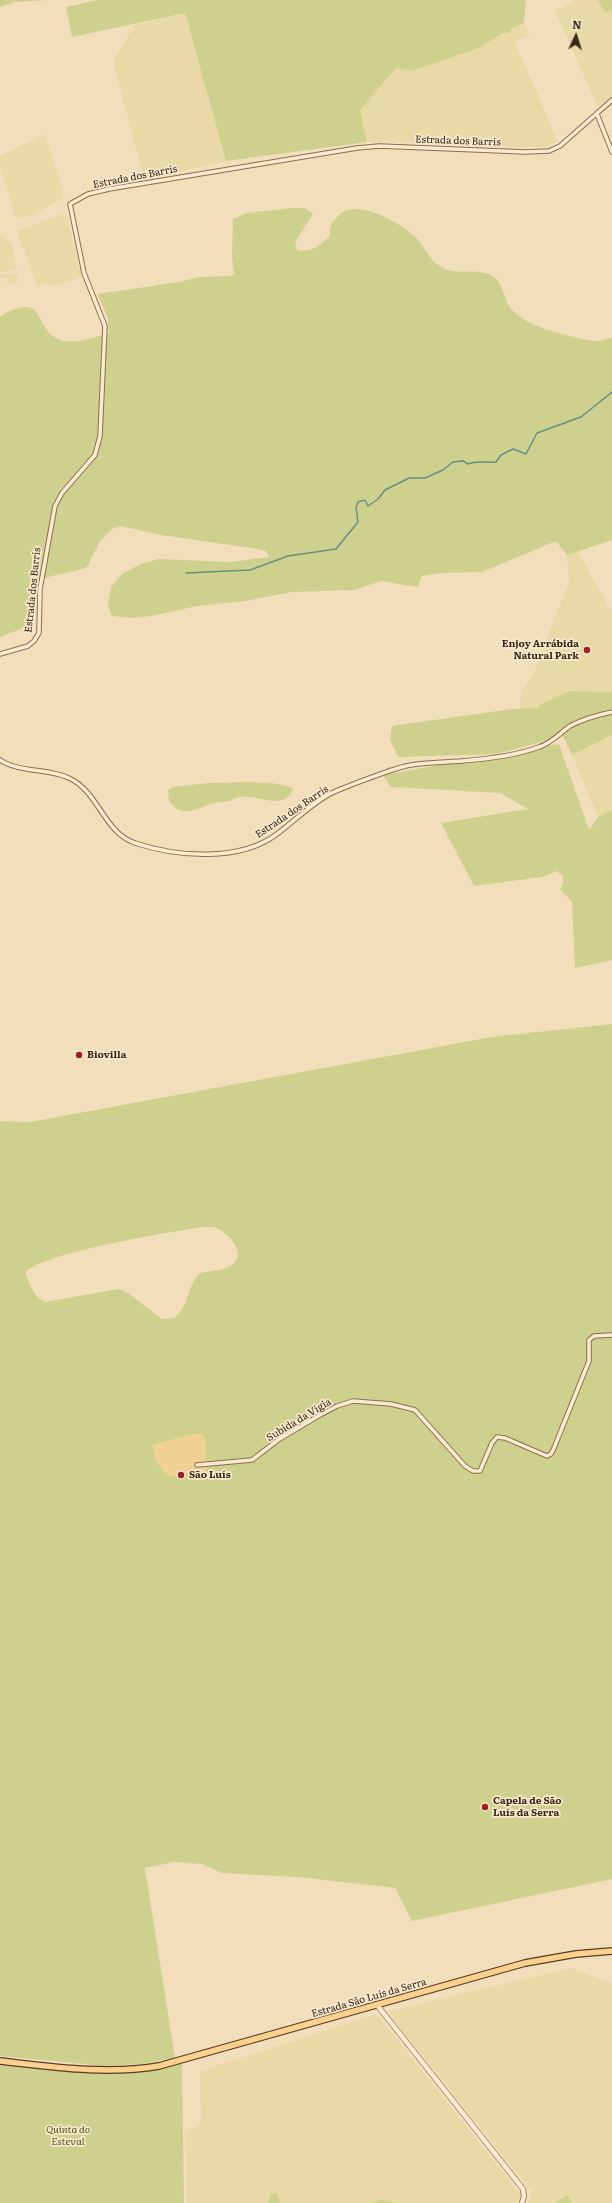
<!DOCTYPE html>
<meta charset="utf-8">
<style>
body{margin:0}
#map{position:relative;width:612px;height:2203px;overflow:hidden;background:#f2debb;font-family:Literata,serif}
canvas{display:block}
.north{position:absolute;left:556px;top:16px;width:40px;height:40px;-webkit-text-stroke:3px #f9e8cb;paint-order:stroke;rotate:4deg;font-size:11px;font-weight:700;line-height:16px;text-align:center;color:#38261a}
.north::after{content:'';display:block;margin:auto;width:14px;height:18px;background:#38261a;clip-path:polygon(50% 0,100% 100%,50% 72%,0 100%)}
</style>
<div id="map">
<canvas width="612" height="2203"></canvas>
<div class="north">N</div>
</div>
<script>
const ctx = document.querySelector('canvas').getContext('2d');
ctx.lineJoin = 'round';
function fill(path, color) {
  ctx.fillStyle = color;
  ctx.fill(path, 'evenodd');
}
function trace(path, color, width, dash) {
  ctx.strokeStyle = color;
  ctx.lineWidth = width;
  ctx.lineCap = dash ? 'butt' : 'round';
  ctx.setLineDash(dash || []);
  ctx.stroke(path);
}
function drawText(font, color, halo, rows, align = 'center') {
  ctx.font = font + ' Literata,serif';
  ctx.lineWidth = 3.5;
  ctx.setLineDash([]);
  ctx.textBaseline = 'middle';
  ctx.strokeStyle = halo;
  ctx.fillStyle = color;
  for (const [text, x, y, turn = 0] of rows) {
    ctx.save();
    ctx.translate(x, y);
    ctx.rotate((+turn || 0) * Math.PI / 180);
    ctx.textAlign = isNaN(turn) ? turn : align;
    if (halo) ctx.strokeText(text, 0, 0);
    ctx.fillText(text, 0, 0);
    ctx.restore();
  }
}
const farmland = new Path2D(`
 M571 0H598L605 13 612 10V98L599 109 555 11 571 2Z
 M185 13 226 161 144 179 113 61 135 25Z
 M524 23 530 35 515 42 558 142 541 147H521L423 142H367L360 110 396 68 412 71 479 48 501 34 511 32 509 29Z
 M45 134 63 189V195L62 199 33 215 16 219 0 167V156Z
 M63 214 67 217 82 277 56 286 44 284 37 286 17 231Z
 M0 235 11 243 17 270 0 272Z
 M17 274 18 282 7 284 6 277 0 278V275Z
 M575 552 579 554 612 612V692L570 691 538 708 520 709 521 692 535 671 569 582 567 555Z
 M612 735V810L598 817 572 755Z
 M571 1968 612 1984V2203H572L567 2195 554 2203H528L532 2192 390 2015V2011Z
 M374 2015 380 2018 521 2195 519 2203H399L375 2201 370 2203H280L277 2194H271L268 2203H187L185 2133 201 2123 200 2071Z`);
const green = new Path2D(`
 M0 0H48L15 2 0 7Z
 M98 0H526L524 23 510 29 511 32 501 34 479 48 412 71 396 68 360 110 367 142 226 161 185 13 72 37 66 7Z
 M598 0H612V10L605 13Z
 M290 208H305L313 214 295 242 297 250C312 253 320 245 330 236 329 225 332 222 339 215 357 198 398 222 413 235 424 244 429 261 441 267 457 277 477 266 494 277 502 283 504 297 509 306 515 314 524 320 533 324 544 330 585 341 597 341 602 341 607 338 612 338V540L567 555 556 541 482 572 441 573 422 576 418 587 381 581 354 590 292 592 245 601 197 606 151 616 132 618 112 616 108 606 111 587 123 573 141 564 158 559 232 562 269 557 266 551 251 548 161 535 120 526 113 528 100 541 87 567C76 573 45 575 40 581 34 589 32 611 31 620L21 629 0 637V317C6 312 12 310 19 308 43 301 37 330 58 339 76 346 92 337 109 334L108 319 98 294 179 282 199 277 231 276 234 274 232 256 233 219 247 213Z
 M570 691 612 692V735L572 755 563 736 497 754 398 757 390 740 392 726 512 709 538 708 539 705Z
 M559 744 589 830 598 817 612 810V960L575 968 572 902 560 889 563 885V876L556 871 542 877 474 886 441 823 528 809 500 793 391 787 383 775Z
 M208 783C227 783 280 779 293 789 286 812 257 794 240 797 236 797 233 800 229 801 223 802 216 802 210 804 195 810 181 818 169 801L168 790 173 787Z
 M612 1024V1879L412 1921 395 1888 298 1877 222 1873 202 1864 174 1862 145 1868 175 2058 140 2064 105 2066 0 2056V1121L30 1122 492 1037ZM203 1227C206 1227 210 1227 213 1227 225 1230 246 1250 235 1262 226 1272 210 1270 199 1274 187 1287 188 1308 174 1318L162 1319 128 1293 119 1289 45 1302C33 1297 30 1283 25 1273 43 1252 171 1232 203 1227ZM193 1434H202L205 1438 206 1472 187 1474Z
 M0 2061 130 2073 156 2070 182 2063 184 2203H0Z
 M277 2193 280 2203H268L271 2194Z
 M568 2195 572 2203H554L567 2195Z
 M380 2200 399 2203H370Z`);
const sand = new Path2D(`
 M193 1434H201L205 1438 206 1472 170 1477C158 1468 155 1459 152 1445Z`);
const stream = new Path2D(`
 M186 573 250 570 288 556 336 549 358 522 356 508 358 502 365 500 368 506 378 499 385 490 409 478H425L443 470 453 462 463 461 468 464C477 460 486 463 496 462L501 455 513 449 526 454 537 433 581 417 612 392`);
const minor = new Path2D(`
 M597 114 612 152
 M0 654 28 646 34 641 39 633 40 589 55 506 62 493 95 455 100 436 105 326 84 273 70 204 88 194 109 189 357 148 379 146 526 152 549 151 560 146 612 100
 M0 760C20 773 47 768 69 778 99 792 104 833 135 843 177 857 240 862 277 834 294 821 309 806 328 795 337 790 347 787 356 783 374 777 393 768 411 765 428 762 446 762 462 761 488 759 515 756 539 747 552 743 560 733 570 726 583 719 598 715 612 712
 M197 1465 252 1460 278 1440 320 1415 337 1406 353 1401 391 1404 415 1410 465 1466 473 1471H480L492 1443 497 1437 505 1438 547 1456 551 1454 554 1448 589 1361V1340L594 1336 612 1335`);
const tertiary = new Path2D(`
 M377 2005 523 2189 524 2196 522 2203`);
const primary = new Path2D(`
 M0 2061C53 2067 107 2075 159 2066L525 1963 576 1954 612 1951`);
const markers = [
 [587,650,4,"#a01d28"],
 [79,1055,4,"#a01d28"],
 [181,1475,4,"#a01d28"],
 [485,1807,4,"#a01d28"]
];
const streetNames = [
 ["Estrada dos Barris",458,141,2],
 ["Estrada dos Barris",135,177,-11],
 ["Estrada dos Barris",33,590,-84],
 ["Estrada dos Barris",292,812,-34],
 ["Subida da Vigia",299,1420,-31],
 ["Estrada São Luís da Serra",369,1998,-16]
];
const poiNames = [
 ["Enjoy Arrábida",579,644,"right"],
 ["Natural Park",579,656,"right"],
 ["Biovilla",87,1055],
 ["São Luís",189,1475],
 ["Capela de São",493,1801],
 ["Luís da Serra",493,1813]
];
const parkNames = [
 ["Quinta do",68,2130],
 ["Esteval",68,2142]
];
fill(farmland, '#e8d9a7');
fill(green, '#ced18e');
fill(sand, '#f2d294');
trace(stream, '#669083', 1.5);
trace(minor, '#8b6d53', 5.5);
trace(tertiary, '#8b6d53', 6);
trace(primary, '#583b28', 8);
trace(minor, '#fcebcf', 3.5);
trace(tertiary, '#fcebcf', 4.5);
trace(primary, '#fbd18d', 5.5);
for (const [x, y, r, color] of markers) {
  const dot = new Path2D();
  dot.arc(x, y, r, 0, 2 * Math.PI);
  ctx.fillStyle = color;
  ctx.fill(dot);
  trace(dot, '#f9e8cb', 1.5);
}
drawText('10px', '#38261a', '#f9e8cb', streetNames);
drawText('bold 10px', '#38261a', '#f9e8cb', poiNames, 'left');
drawText('italic 10px', '#4d571e', '#f9e8cb', parkNames);
</script>
